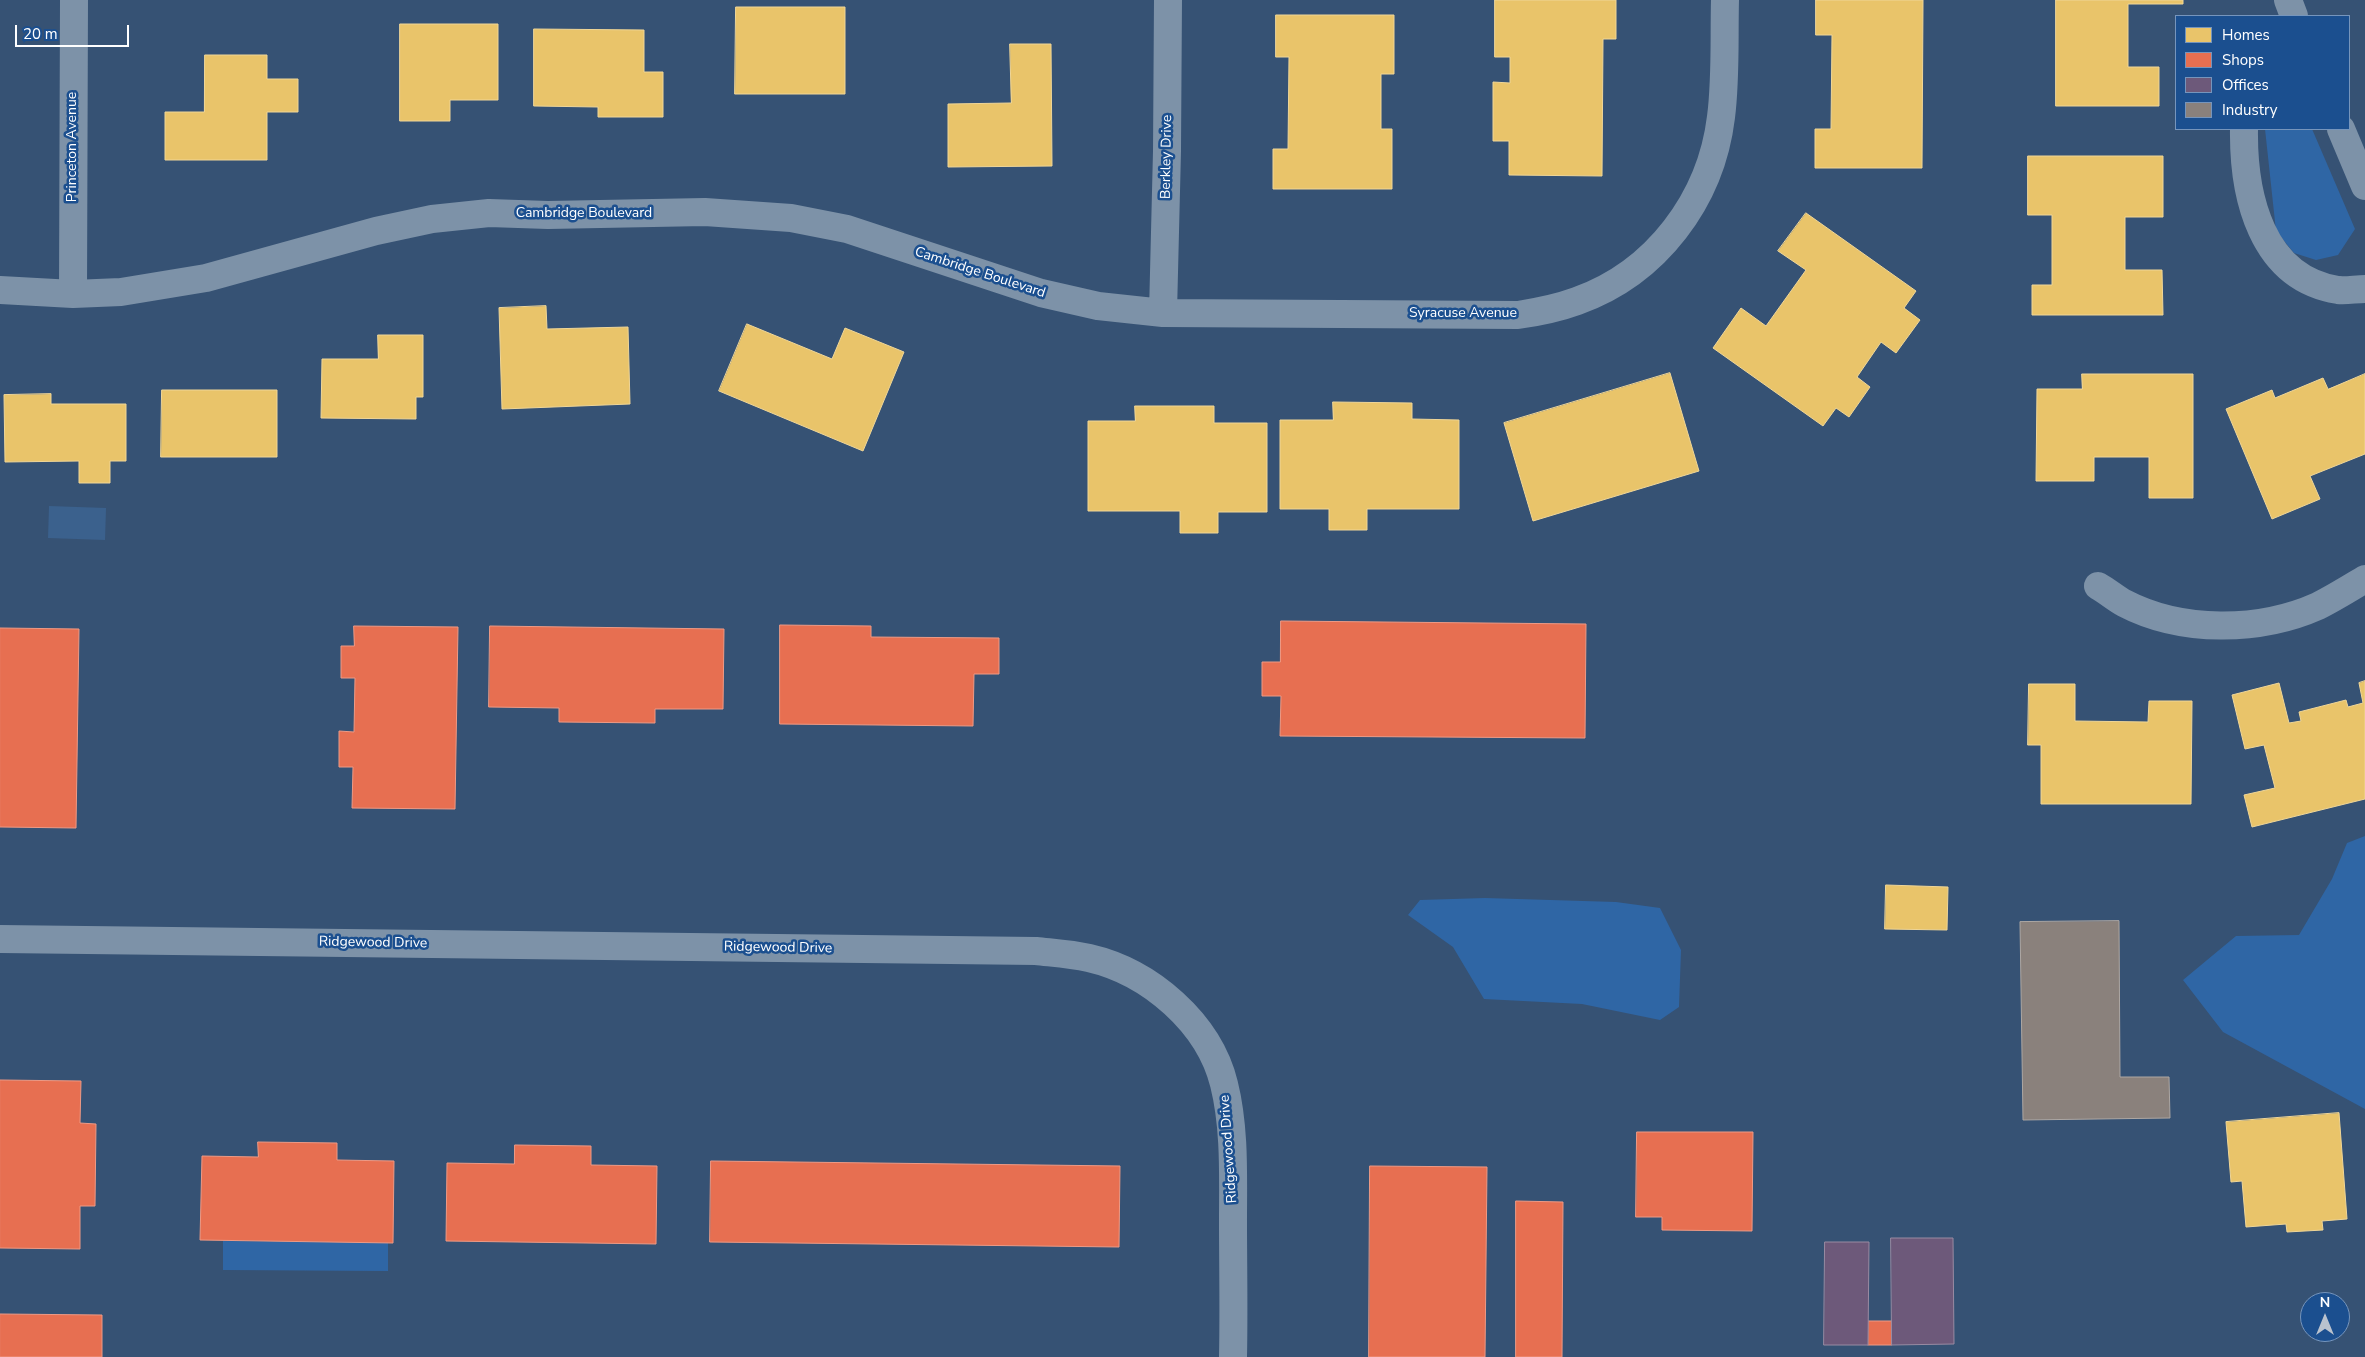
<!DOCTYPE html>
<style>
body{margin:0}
#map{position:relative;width:2365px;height:1357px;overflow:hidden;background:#365274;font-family:"Nunito Sans",sans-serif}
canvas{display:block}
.legend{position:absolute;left:2175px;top:15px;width:175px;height:115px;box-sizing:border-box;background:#1b4f8f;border:1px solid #7695bc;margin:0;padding:6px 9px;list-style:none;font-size:15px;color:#fff}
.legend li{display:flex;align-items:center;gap:10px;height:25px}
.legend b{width:25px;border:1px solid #7695bc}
.north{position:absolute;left:2300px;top:1292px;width:50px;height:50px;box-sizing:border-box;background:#1b4f8f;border:1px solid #7695bc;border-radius:50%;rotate:0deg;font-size:14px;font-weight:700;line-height:20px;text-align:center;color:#fff}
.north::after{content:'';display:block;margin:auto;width:18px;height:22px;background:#b9c2ce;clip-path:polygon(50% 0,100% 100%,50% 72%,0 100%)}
.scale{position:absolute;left:15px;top:25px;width:114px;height:22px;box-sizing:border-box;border:2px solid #fff;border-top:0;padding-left:6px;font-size:15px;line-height:18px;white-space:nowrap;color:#fff;-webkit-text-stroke:4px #1b4f8f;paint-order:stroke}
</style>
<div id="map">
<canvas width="2365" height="1357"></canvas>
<ul class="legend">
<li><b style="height:14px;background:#e9c46a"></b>Homes</li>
<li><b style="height:14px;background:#e76f51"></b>Shops</li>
<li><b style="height:14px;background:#6d597a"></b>Offices</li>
<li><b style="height:14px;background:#8a817c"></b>Industry</li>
</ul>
<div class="north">N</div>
<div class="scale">20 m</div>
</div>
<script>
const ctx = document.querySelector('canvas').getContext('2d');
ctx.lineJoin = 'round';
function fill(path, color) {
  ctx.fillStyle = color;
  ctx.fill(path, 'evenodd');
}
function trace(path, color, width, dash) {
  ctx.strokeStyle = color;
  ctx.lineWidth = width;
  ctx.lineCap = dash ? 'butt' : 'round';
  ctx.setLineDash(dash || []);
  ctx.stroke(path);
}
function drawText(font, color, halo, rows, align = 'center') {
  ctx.font = font + ' "Nunito Sans",sans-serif';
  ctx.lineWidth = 5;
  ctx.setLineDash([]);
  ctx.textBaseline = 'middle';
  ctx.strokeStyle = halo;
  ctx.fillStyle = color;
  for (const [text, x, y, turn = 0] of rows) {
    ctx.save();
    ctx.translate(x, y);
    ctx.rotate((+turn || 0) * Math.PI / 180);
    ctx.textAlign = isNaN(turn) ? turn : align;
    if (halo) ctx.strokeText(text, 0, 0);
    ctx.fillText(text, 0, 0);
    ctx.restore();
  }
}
const green = new Path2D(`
 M2265 129H2312L2355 229 2338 255 2316 260 2294 253 2276 231Z
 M2365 836V1109L2223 1032 2183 980 2236 936 2299 935 2332 879 2347 843Z
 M1485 898 1616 902 1660 908 1681 950 1679 1007 1660 1020 1582 1004 1484 999 1453 947 1408 915 1420 900Z
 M223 1241 388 1242V1271L223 1270Z`);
const water = new Path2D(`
 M49 506 106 508 105 540 48 538Z`);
const homes = new Path2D(`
 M1495 0H1616V39H1603L1602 176 1509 175V141H1493V82L1510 83V57H1495Z
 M1816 0H1923L1922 168H1815V129H1831L1832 35H1816Z
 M2056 0H2183V4H2128V67H2159V106H2056Z
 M736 7H845V94H735Z
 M1276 15H1394V74H1381V129H1392V189H1273V149H1288L1289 57H1276Z
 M400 24H498V100H450V121H400Z
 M534 29 644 30V72H663V117H598V107L534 106Z
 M1010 44H1051L1052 166 948 167V104L1011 103Z
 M205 55H267V79H298V112H267V160H165V112H204Z
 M2028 156H2163V217H2125V270H2162L2163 315H2032V285H2052V215H2028Z
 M1806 213 1916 291 1904 308 1920 320 1896 353 1881 342 1857 377 1870 387 1849 417 1836 408 1823 426 1713 348 1741 308 1766 326 1806 270 1778 251Z
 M546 306 547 329 628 327 630 404 502 409 499 308Z
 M747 324 832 359 845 328 904 352 863 451 719 391Z
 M378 335H423V397H416V419L321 418 322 359H378Z
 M1670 373 1699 471 1533 521 1504 423Z
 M2082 374H2193V498H2149V457H2094V481H2036L2037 389H2082Z
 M2365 374V454L2310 476 2320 499 2272 519 2226 409 2272 390 2275 398 2323 378 2328 389Z
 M162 390H277V457H161Z
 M51 394V404H126V461H110V483H79V461L5 462 4 395Z
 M1333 402 1412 403V419L1459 420V509H1367V530H1329V509H1280V420H1333Z
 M1135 406H1214V423H1267V512H1218V533H1180V511H1088V421H1135Z
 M2365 681V799L2252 827 2244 795 2275 788 2264 745 2245 749 2232 695 2279 683 2289 723 2301 721 2299 712 2346 700 2348 707 2363 703 2359 683Z
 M2029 684H2075V721L2148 722 2149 701H2192L2191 804H2041V745H2028Z
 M1886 885 1948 887 1947 930 1885 929Z
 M2339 1113 2347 1219 2322 1221 2323 1230 2287 1232 2286 1224 2246 1227 2242 1181 2231 1182 2226 1122Z`);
const shops = new Path2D(`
 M1281 621 1586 624 1585 738 1280 736 1281 696H1262V662H1280Z
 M780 625 871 626V637L999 638V674H974L973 726 780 724Z
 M354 626 458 627 455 809 352 808 353 767H339V731L354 732 355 678H341V646H354Z
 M490 626 724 629 723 709H655V723L559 722V708L489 707Z
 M0 628 79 629 76 828 0 827Z
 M0 1080 81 1081 80 1123 96 1124 95 1206H80V1249L0 1248Z
 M1637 1132H1753L1752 1231 1662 1230V1217H1636Z
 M258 1142 337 1143V1160L394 1161 393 1243 200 1240 202 1156 258 1157Z
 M515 1145 591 1146V1165L657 1166 656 1244 446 1241 447 1163 514 1164Z
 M711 1161 1120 1166 1119 1247 710 1242Z
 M1370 1166 1487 1167 1485 1357H1369Z
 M1516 1201 1563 1202 1562 1357H1516Z
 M0 1314 102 1315V1357H0Z
 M1868 1321H1892V1345H1868Z`);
const offices = new Path2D(`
 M1891 1238H1953L1954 1344 1892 1345Z
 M1825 1242H1869L1868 1345H1824Z`);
const industry = new Path2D(`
 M2119 921 2120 1077H2169L2170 1118 2023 1120 2020 922Z`);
const street = new Path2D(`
 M2288 0 2294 16
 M2244 129C2243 195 2261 278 2338 290 2346 291 2356 289 2365 289
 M2341 129 2365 186
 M0 290 73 294 121 292 206 278 376 231 432 219 489 213 548 215 705 212 791 218 847 229 1041 293 1098 306 1163 313 1518 315C1538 312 1558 308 1577 301 1656 273 1711 200 1721 117 1726 79 1724 39 1725 0
 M73 294 74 0
 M1163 313 1167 151 1168 0
 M2098 586C2107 591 2115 598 2124 603 2181 633 2260 632 2318 606 2334 598 2350 588 2365 579
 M0 939 1036 951C1054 953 1071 954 1089 958 1150 972 1209 1023 1224 1084 1235 1128 1233 1176 1233 1220 1233 1266 1234 1311 1233 1357`);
const streetNames = [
 ["Princeton Avenue",73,147,-90],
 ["Berkley Drive",1167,157,-89],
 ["Cambridge Boulevard",584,214],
 ["Cambridge Boulevard",980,273,18],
 ["Syracuse Avenue",1463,314],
 ["Ridgewood Drive",373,943,1],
 ["Ridgewood Drive",778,948,1],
 ["Ridgewood Drive",1229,1149,-94]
];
fill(green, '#2f66a5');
fill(water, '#3b618d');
fill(homes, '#e9c46a');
trace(homes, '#f0d697', 1);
fill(shops, '#e76f51');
trace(shops, '#ee9a85', 1);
fill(offices, '#6d597a');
trace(offices, '#998ba2', 1);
fill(industry, '#8a817c');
trace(industry, '#ada7a3', 1);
trace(street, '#7d92a8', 28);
drawText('14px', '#fff', '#1b4f8f', streetNames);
</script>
